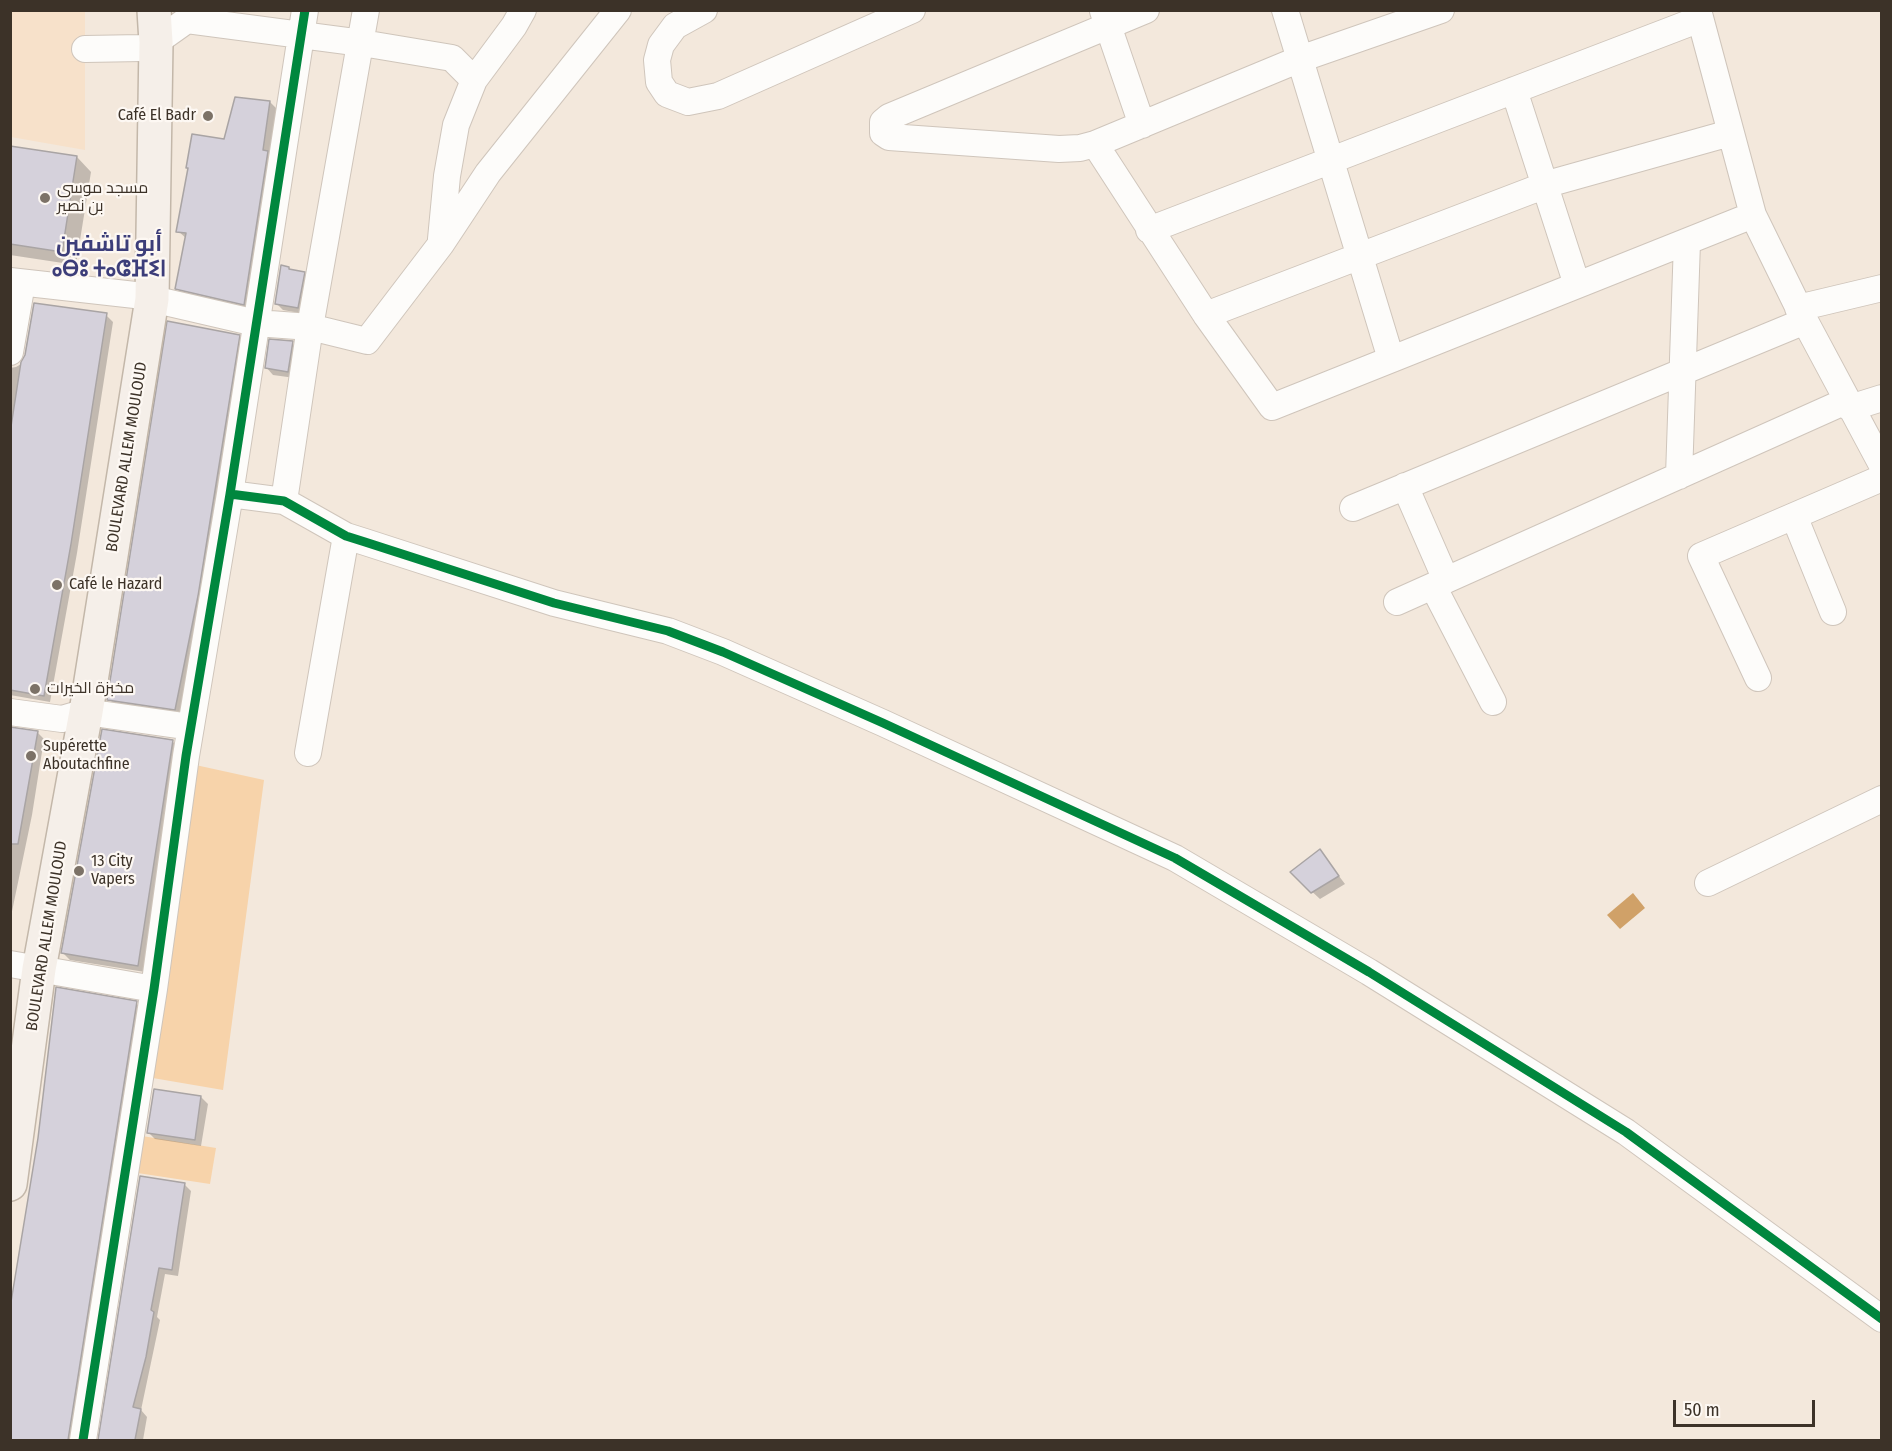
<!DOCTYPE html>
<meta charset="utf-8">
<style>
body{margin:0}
#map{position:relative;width:1892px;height:1451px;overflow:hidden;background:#f3e8dc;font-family:"Fira Sans Condensed",sans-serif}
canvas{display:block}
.frame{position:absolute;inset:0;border:12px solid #3c3228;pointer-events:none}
.scale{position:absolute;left:1673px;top:1400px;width:142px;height:27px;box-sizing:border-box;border:3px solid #3c3228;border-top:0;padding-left:8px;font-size:18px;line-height:21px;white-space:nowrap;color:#3c3228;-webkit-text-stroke:4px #fdf8f3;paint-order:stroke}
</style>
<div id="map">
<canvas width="1892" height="1451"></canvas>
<div class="frame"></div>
<div class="scale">50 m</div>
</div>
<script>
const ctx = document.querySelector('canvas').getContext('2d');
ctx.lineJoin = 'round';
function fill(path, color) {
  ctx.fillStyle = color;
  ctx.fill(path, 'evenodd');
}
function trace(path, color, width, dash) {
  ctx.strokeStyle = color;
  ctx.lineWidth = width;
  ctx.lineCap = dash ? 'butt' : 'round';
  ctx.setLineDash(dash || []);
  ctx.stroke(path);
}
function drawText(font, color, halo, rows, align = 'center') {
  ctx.font = font + ' "Fira Sans Condensed",Cairo,"Noto Sans Tifinagh",sans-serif';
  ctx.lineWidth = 4.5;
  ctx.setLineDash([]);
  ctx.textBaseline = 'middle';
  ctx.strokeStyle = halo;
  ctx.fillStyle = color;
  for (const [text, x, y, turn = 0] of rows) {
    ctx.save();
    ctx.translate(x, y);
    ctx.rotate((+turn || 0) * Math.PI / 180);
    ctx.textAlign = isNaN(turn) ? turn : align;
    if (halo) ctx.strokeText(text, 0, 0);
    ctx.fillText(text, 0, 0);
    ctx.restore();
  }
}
const built = new Path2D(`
 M10 11H85V150L11 137Z`);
const green = new Path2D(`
 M191 764 264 780 223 1090 141 1076Z
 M136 1135 216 1148 210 1184 131 1172Z`);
const water = new Path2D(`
 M1633 893 1645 908 1620 929 1607 915Z`);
const shadow = new Path2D(`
 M270 102 277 109 270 155 274 160 251 311 183 295 176 288 187 239 178 231 225 141Z
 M10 147 77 157 91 172 76 265 10 255Z
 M289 268 292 271 304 273 311 280 305 314 283 310 276 303Z
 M106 315 113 322 77 553 50 702 10 695V368L16 367Z
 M239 336 246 343 182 716 116 706 109 699Z
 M292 343 299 350 295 378 273 375 266 367Z
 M10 728 37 732 44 739 32 815 10 921Z
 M172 741 179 748 145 972 70 960 63 953Z
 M1320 851 1345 884 1320 899 1292 873Z
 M136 1003 143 1010 75 1440H10V1318Z
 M201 1097 208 1104 201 1146 155 1139 148 1132Z
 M141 1178 184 1184 191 1191 178 1276 165 1274 157 1317 160 1320 141 1410 147 1417 143 1440H100Z`);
const building = new Path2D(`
 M235 97 270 101 263 150 268 151 244 305 175 289 186 233 176 232 188 168H186L192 134 224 139Z
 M10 146 77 156 62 252 10 244Z
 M281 265 289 267V269L305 272 298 308 275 304Z
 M34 303 107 313 71 544 44 696 10 690V433L21 362 25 355Z
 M167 321 240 335 198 596 175 710 107 700Z
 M269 339 293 341 288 372 265 368Z
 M10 727 38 731 18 844H10Z
 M102 729 173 740 138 966 61 953Z
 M1320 849 1339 876 1311 893 1290 872Z
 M56 987 137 1001 68 1440H10V1308L38 1138Z
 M154 1089 201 1096 195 1140 147 1133Z
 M140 1176 185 1183 178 1228 172 1270 159 1268 151 1310 154 1312 146 1357 133 1407 141 1409 135 1440H98Z`);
const minor = new Path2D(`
 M704 10 675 26 661 45 657 60 659 82 667 94 688 102 718 96 912 10
 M1146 10 889 117 883 122V133L889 137 1059 149 1080 148 1095 144 1300 59 1441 10
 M1285 10 1391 359
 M1698 10 1753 215 1805 321 1882 465
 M1103 11 1142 125
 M85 49 142 48 156 42 187 20 362 43 452 58 474 80
 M1514 90 1577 285
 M1095 144 1206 315 1272 407 1753 215
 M1149 230 1700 19
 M441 239 447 176 456 125 474 80 514 26 523 10
 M10 281 135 295 256 323 310 327 367 341 441 244 488 173 618 10
 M1798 308 1882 288
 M1206 315 1551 183 1730 133
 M10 352 22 283
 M1850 408 1882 398
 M1679 476 1687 242
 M1405 486 1446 580
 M230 494 284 501 346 536 365 542 554 603 668 631 723 652 883 723 1175 858 1369 972 1626 1132 1882 1319
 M284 501 310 327 366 10
 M1353 508 1805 321
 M1794 516 1833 612
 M1433 586 1493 702
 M1397 602 1846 401
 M1758 678 1701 556 1882 478
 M10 712 62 719 86 712 191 727
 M308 753 346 536
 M1708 883 1882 799
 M10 964 154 989
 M83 1440 154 989 186 756 230 494 305 10`);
const major = new Path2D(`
 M10 1184 39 969 86 712 152 299 156 42 154 10`);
const cycleway = new Path2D(`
 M230 494 284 501 346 536 365 542 554 603 668 631 723 652 883 723 1175 858 1369 972 1626 1132 1882 1319
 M83 1440 154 989 186 756 230 494 305 10`);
const markers = [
 [208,116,6,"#7c7267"],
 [45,198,6,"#7c7267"],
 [57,585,6,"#7c7267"],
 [35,689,6,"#7c7267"],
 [31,756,6,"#7c7267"],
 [79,871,6,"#7c7267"]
];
const poiNames = [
 ["Café El Badr",196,116,"right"],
 ["مسجد موسى",57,189],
 ["بن نصير",57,207],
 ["Café le Hazard",69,585],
 ["مخبزة الخيرات",47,689],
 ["Supérette",43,747],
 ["Aboutachfine",43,765],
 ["13 City",91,862],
 ["Vapers",91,880]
];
const streetNames = [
 ["BOULEVARD ALLEM MOULOUD",127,457,-81],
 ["BOULEVARD ALLEM MOULOUD",47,936,-81]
];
const districtNames = [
 ["أبو تاشفين",109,245],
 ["ⴰⴱⵓ ⵜⴰⵛⴼⵉⵏ",109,270]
];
fill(built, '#f7e1ca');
fill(green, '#f7d3aa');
fill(water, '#d0a168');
fill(shadow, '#0003');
fill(building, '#d5d1db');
trace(building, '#a9a4a4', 1.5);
trace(minor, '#cfc5bb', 28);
trace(major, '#c3b7a9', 36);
trace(minor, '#fdfcfa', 26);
trace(major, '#f5efe9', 33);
trace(cycleway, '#00873e', 9);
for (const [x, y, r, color] of markers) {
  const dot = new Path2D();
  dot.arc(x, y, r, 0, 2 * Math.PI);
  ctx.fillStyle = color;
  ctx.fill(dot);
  trace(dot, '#fdf8f3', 2);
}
drawText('16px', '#3c3228', '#fdf8f3', poiNames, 'left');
drawText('16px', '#3c3228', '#fdf8f3', streetNames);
drawText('bold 22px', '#3c3d79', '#fdf8f3', districtNames);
</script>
